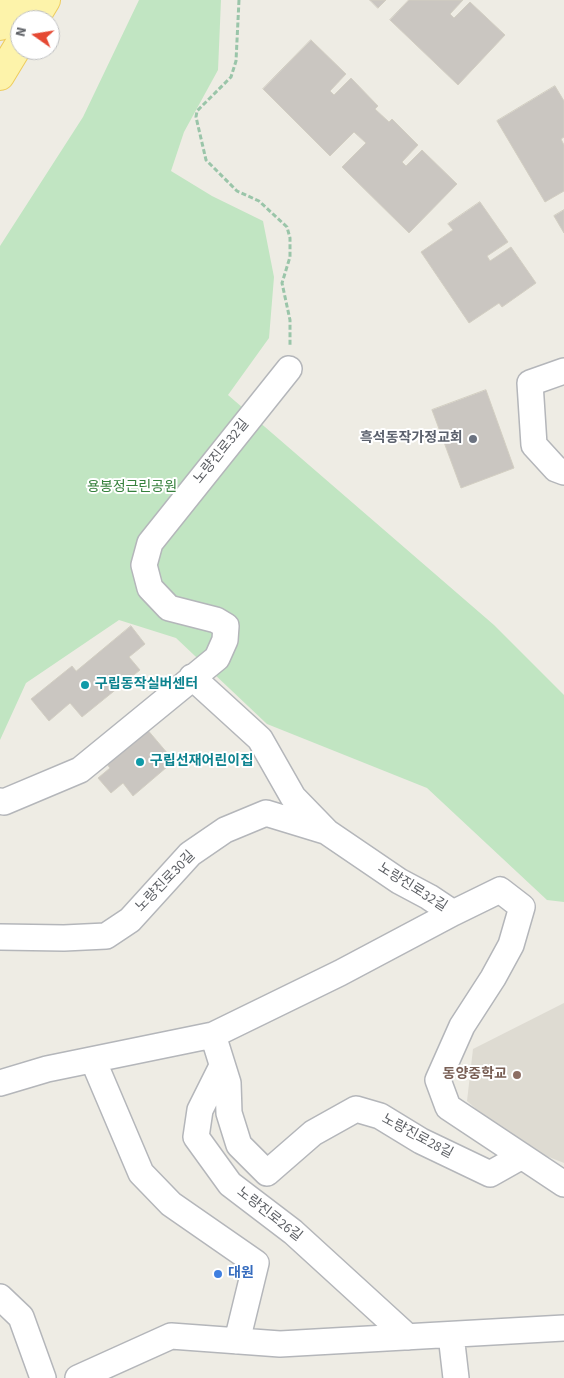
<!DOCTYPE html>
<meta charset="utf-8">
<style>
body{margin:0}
#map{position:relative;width:564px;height:1378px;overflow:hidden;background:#eeece4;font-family:"Source Sans 3",sans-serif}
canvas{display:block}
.north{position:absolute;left:10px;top:10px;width:50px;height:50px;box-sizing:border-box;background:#fff;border:1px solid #bebfc1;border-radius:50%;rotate:283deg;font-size:14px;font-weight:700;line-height:20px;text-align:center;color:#5c5f64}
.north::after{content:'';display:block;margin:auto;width:18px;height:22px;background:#e54933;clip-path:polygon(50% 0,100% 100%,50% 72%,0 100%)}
</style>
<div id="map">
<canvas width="564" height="1378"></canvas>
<div class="north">N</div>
</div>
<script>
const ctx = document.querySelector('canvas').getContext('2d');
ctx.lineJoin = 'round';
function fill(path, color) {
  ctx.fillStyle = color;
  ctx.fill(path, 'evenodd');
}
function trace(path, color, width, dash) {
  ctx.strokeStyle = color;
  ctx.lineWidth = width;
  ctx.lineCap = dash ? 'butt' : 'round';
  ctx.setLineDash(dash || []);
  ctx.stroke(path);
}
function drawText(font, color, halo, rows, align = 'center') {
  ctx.font = font + ' "Source Sans 3","Noto Sans KR",sans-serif';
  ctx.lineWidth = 4;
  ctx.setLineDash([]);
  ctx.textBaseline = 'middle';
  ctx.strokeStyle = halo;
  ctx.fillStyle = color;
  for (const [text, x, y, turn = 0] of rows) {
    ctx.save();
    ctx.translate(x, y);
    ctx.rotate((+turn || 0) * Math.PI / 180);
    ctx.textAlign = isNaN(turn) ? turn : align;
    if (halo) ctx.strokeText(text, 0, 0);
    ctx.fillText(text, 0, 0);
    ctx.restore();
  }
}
const education = new Path2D(`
 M564 1003V1163L516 1144 467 1101 473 1049Z`);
const green = new Path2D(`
 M139 0H221L218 70 184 132 171 171 212 196 263 221 274 277 269 338 228 395 494 625 564 695V902L547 900 427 788 267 724 176 638 119 620 26 683 0 740V246L83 117Z`);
const building = new Path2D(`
 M370 0H386L378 8Z
 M409 0H463L450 14 454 18 470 2 505 35 458 85 390 20Z
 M311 40 346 74 330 91 334 95 351 78 378 106 375 109 389 122 392 119 418 145 402 162 406 166 422 150 457 184 409 233 342 167 366 143 354 132 330 156 263 89Z
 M555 86 564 101V137L561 139 564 145V191L545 202 497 121Z
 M480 202 508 242 487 256 490 261 511 247 536 283 502 307 499 303 469 323 421 252 453 230 448 224Z
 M564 210V233L554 216Z
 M486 390 514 468 461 488 432 410Z
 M131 626 145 644 129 657 140 670 82 717 70 703 49 721 31 699 72 666 76 671Z
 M146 728 174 761 133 796 123 783 111 793 98 778 110 768 106 763Z`);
const path = new Path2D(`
 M239 0 236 61 231 77 197 111 196 117 206 160 237 191 259 201 287 227 290 238V257L282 283 290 320V345`);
const minor = new Path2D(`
 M564 371 530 383 534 445 556 469 564 472
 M192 677 260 739 293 797 327 832 399 881 429 897 453 913 500 890 522 907 511 945 493 978 462 1026 438 1080 448 1107 564 1184
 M0 801 4 802 80 770 217 658 225 640 226 626 216 620 169 608 150 588 144 565 150 543 289 369
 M0 937 64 938 106 936 130 920 190 854 225 830 266 813 325 831
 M213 1035 228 1083 229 1113 239 1145 267 1173 313 1133 356 1109 380 1116 421 1141 490 1174 522 1156
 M93 1060 141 1173 171 1204 256 1263 237 1341
 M222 1066 200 1110 196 1137 230 1184 293 1232 408 1337
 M0 1083 47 1069 213 1035 340 973 453 913
 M0 1297 21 1317 43 1378
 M451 1335 456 1378
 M78 1378 171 1336 280 1344 564 1328`);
const major = new Path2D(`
 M34 20 46 0
 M0 26 16 0
 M0 76 20 43`);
const markers = [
 [473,439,5,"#6b7280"],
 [85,685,5,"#0f9aa8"],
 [140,762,5,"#0f9aa8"],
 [517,1075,5,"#8d6e63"],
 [218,1274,5,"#3f7fe0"]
];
const worshipNames = [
 ["흑석동작가정교회",463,439]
];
const streetNames = [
 ["노량진로32길",222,452,-51],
 ["노량진로30길",166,882,-46],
 ["노량진로32길",412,888,32],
 ["노량진로28길",417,1137,28],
 ["노량진로26길",269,1215,38]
];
const parkNames = [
 ["용봉정근린공원",132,488]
];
const cultureNames = [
 ["구립동작실버센터",95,685],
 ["구립선재어린이집",150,762]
];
const educationNames = [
 ["동양중학교",507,1075]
];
const shopNames = [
 ["대원",228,1274]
];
fill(education, '#dedbd2');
fill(green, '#c1e5c2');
fill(building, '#cac6c1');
trace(building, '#d2cec2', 1);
trace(minor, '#b4b6ba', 28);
trace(major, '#eecc5d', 30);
trace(path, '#9ac5a9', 3, [5, 2.5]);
trace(minor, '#fff', 25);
trace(major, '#fdf3aa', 28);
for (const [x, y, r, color] of markers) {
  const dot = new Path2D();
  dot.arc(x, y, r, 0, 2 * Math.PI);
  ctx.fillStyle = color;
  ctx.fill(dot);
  trace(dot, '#fff', 2);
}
drawText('bold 14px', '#5b616d', '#fff', worshipNames, 'right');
drawText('14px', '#5c5f64', '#fff', streetNames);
drawText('14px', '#36813d', '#fff', parkNames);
drawText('bold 14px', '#0d838f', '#fff', cultureNames, 'left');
drawText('bold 14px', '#785e54', '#fff', educationNames, 'right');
drawText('bold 14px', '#366cbe', '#fff', shopNames, 'left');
</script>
